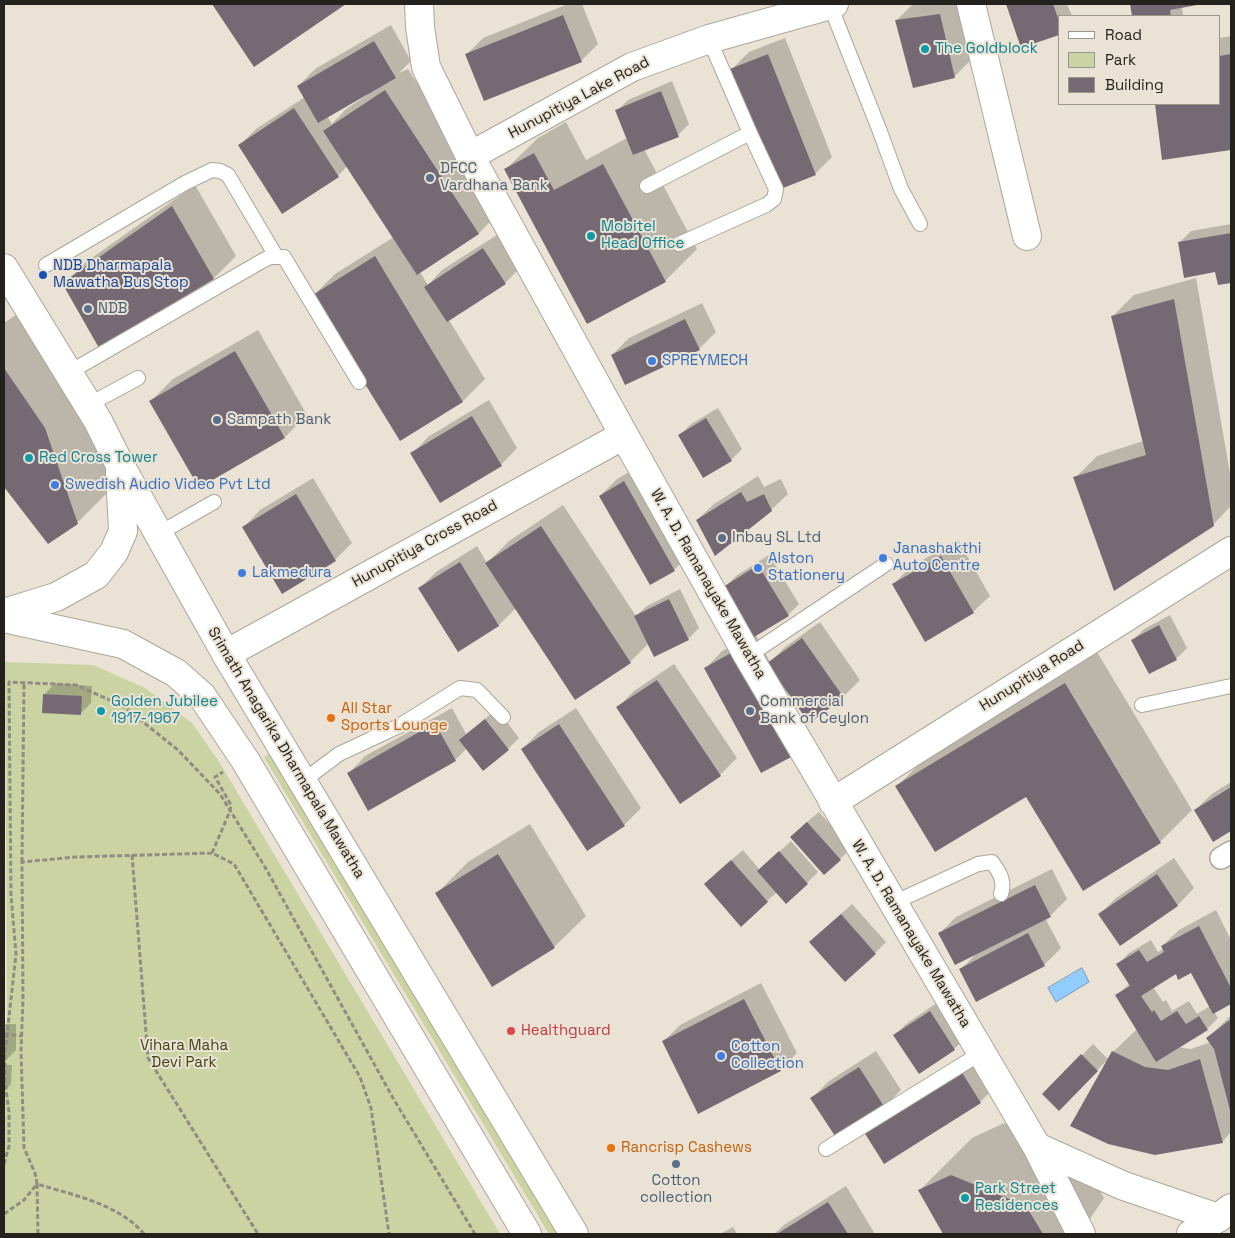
<!DOCTYPE html>
<style>
body{margin:0}
#map{position:relative;width:1235px;height:1238px;overflow:hidden;background:#eae3d5;font-family:"Space Grotesk",sans-serif}
canvas{display:block}
.frame{position:absolute;inset:0;border:5px solid #25221d;pointer-events:none}
.legend{position:absolute;left:1058px;top:15px;width:162px;height:90px;box-sizing:border-box;background:#eae3d5;border:1px solid #9b968b;margin:0;padding:6px 9px;list-style:none;font-size:15px;color:#25221d}
.legend li{display:flex;align-items:center;gap:10px;height:25px}
.legend b{width:25px;border:1px solid #9b968b}
</style>
<div id="map">
<canvas width="1235" height="1238"></canvas>
<div class="frame"></div>
<ul class="legend">
<li><b style="height:6px;background:#fff"></b>Road</li>
<li><b style="height:14px;background:#cbd3a3"></b>Park</li>
<li><b style="height:14px;background:#756a74"></b>Building</li>
</ul>
</div>
<script>
const ctx = document.querySelector('canvas').getContext('2d');
ctx.lineJoin = 'round';
function fill(path, color) {
  ctx.fillStyle = color;
  ctx.fill(path, 'evenodd');
}
function trace(path, color, width, dash) {
  ctx.strokeStyle = color;
  ctx.lineWidth = width;
  ctx.lineCap = dash ? 'butt' : 'round';
  ctx.setLineDash(dash || []);
  ctx.stroke(path);
}
function drawText(font, color, halo, rows, align = 'center') {
  ctx.font = font + ' "Space Grotesk",sans-serif';
  ctx.lineWidth = 4;
  ctx.setLineDash([]);
  ctx.textBaseline = 'middle';
  ctx.strokeStyle = halo;
  ctx.fillStyle = color;
  for (const [text, x, y, turn = 0] of rows) {
    ctx.save();
    ctx.translate(x, y);
    ctx.rotate((+turn || 0) * Math.PI / 180);
    ctx.textAlign = isNaN(turn) ? turn : align;
    if (halo) ctx.strokeText(text, 0, 0);
    ctx.fillText(text, 0, 0);
    ctx.restore();
  }
}
const green = new Path2D(`
 M5 662 93 665 145 688 192 723 218 760 500 1234H4V1065L7 1011Z
 M272 752 559 1234H549L264 757Z`);
const water = new Path2D(`
 M1082 968 1089 982 1056 1002 1048 988Z`);
const shadow = new Path2D(`
 M213 4H344L254 65Z
 M568 4H582L598 44 581 61 467 54 483 38Z
 M913 4H977L986 45 954 77 896 21Z
 M1007 4H1067L1072 16H1059V34L1022 47Z
 M1131 4H1196L1182 7 1183 16H1133Z
 M391 25 411 61 399 73 408 69 501 211 479 233 420 272 428 285 442 270 500 233 522 266 505 283 449 320 485 379 463 401 400 439 313 296 335 274 394 237 347 166 338 176 239 146 256 129 305 97 298 86 315 69ZM366 94 367 95 346 109 332 124 327 116Z
 M1231 36V149L1163 159 1156 104H1219V38Z
 M785 38 832 157 815 174 732 69 749 52Z
 M672 81 689 124 678 135 644 149 697 249 665 281 506 169 538 138 566 122 586 160 627 138 617 111 628 100Z
 M195 185 236 256 214 278 100 346 64 284 86 262Z
 M1231 224V282L1219 284 1216 271 1180 242 1191 231Z
 M1196 278 1231 479V506L1213 525 1075 478 1097 456 1143 441 1112 317 1134 295Z
 M702 303 716 332 699 349 612 355 629 338Z
 M32 304 120 480 77 523 49 542 4 485V323Z
 M258 330 307 415 285 437 151 401 173 379Z
 M489 400 517 448 501 465 412 454 428 437Z
 M718 408 742 449 731 460 680 435 691 424Z
 M641 465 691 553 674 570 600 496 617 479Z
 M758 476 764 487 781 479 788 494 771 510 697 520 714 504Z
 M313 478 352 543 335 560 244 527 260 510Z
 M4 499 5 520 4 521Z
 M563 505 636 616 647 606 680 589 699 628 688 639 649 643 630 662 576 698 516 608 499 625 458 650 419 589 436 572 477 546 487 563 509 541Z
 M958 540 990 596 973 612 894 584 910 567Z
 M769 555 799 604 788 615 756 635 770 662 785 647 820 622 860 680 843 697 809 721 788 692 787 693 811 737 706 668 722 651 754 634 725 587 736 576Z
 M1170 615 1187 648 1176 659 1133 640 1144 629Z
 M1097 652 1192 810 1160 842 1083 889 1027 795 897 786 929 755Z
 M674 664 737 758 720 775 680 802 617 708 634 691Z
 M55 683 92 686 91 703 80 714 44 695Z
 M452 708 466 734 497 709 519 738 508 749 467 748 455 760 349 773 365 756Z
 M576 708 641 808 624 825 522 749 539 732Z
 M1231 782V830L1213 841 1195 810 1212 794Z
 M819 812 851 848 840 859 802 826Z
 M530 824 586 916 554 947 436 894 468 862Z
 M791 841 818 872 807 883 777 892 741 925 716 873 743 850 760 870Z
 M1174 858 1194 888 1178 905 1120 944 1100 914 1116 898Z
 M1052 869 1067 899 1050 916 1045 918 1061 948 1044 965 961 969 977 953 940 933 956 917Z
 M852 904 886 942 875 953 822 931Z
 M1216 910 1231 940V1003L1214 1012 1218 1018 1207 1029 1178 1047 1191 1049 1211 1042 1208 1038 1231 1015V1132L1222 1142 1113 1052 1136 1030 1139 1032 1117 995 1130 983 1118 964 1129 953 1151 940 1158 952 1163 949 1162 946 1179 930ZM1192 971 1210 1006 1197 1014 1189 1001 1172 1011 1166 1000 1163 1002 1153 987 1176 973Z
 M761 983 797 1053 780 1070 663 1042 680 1025Z
 M941 1000 965 1038 954 1049 919 1072 895 1035 906 1024Z
 M4 1024H16V1050L4 1062Z
 M1093 1044 1108 1059 1070 1099 1044 1094Z
 M876 1051 901 1090 884 1107 812 1098 829 1081Z
 M978 1055 997 1085 980 1102 865 1132Z
 M4 1065H12L11 1084 4 1092Z
 M1004 1123 1079 1154 1104 1198 1089 1220 1075 1234H945L919 1191 972 1138Z
 M846 1186 875 1234H774L784 1225Z
 M733 1227 737 1234H720Z`);
const building = new Path2D(`
 M212 4H346L254 67Z
 M1006 4H1053L1059 21V35L1021 48Z
 M1130 4H1197V5L1170 10 1171 16H1132Z
 M940 14 955 78 913 88 895 20Z
 M563 15 582 62 484 101 465 54Z
 M374 41 396 78 318 123 297 86Z
 M768 54 816 175 778 190 730 69Z
 M1231 54V150L1162 160 1155 104H1219V56Z
 M385 90 479 234 417 275 323 131Z
 M661 91 679 137 633 155 615 110Z
 M294 108 339 177 282 214 238 145Z
 M534 153 554 190 603 164 666 282 587 324 504 169Z
 M172 206 214 279 99 348 62 283Z
 M1231 233V283L1218 285 1215 272 1184 278 1178 242Z
 M483 248 506 284 447 322 424 287Z
 M375 256 463 402 400 441 311 296Z
 M1174 299 1214 526 1114 591 1073 477 1146 455 1111 316Z
 M685 319 700 350 625 385 611 355Z
 M235 351 285 438 199 488 149 401Z
 M4 368 45 428 78 524 48 544 4 487Z
 M472 416 502 466 440 503 410 453Z
 M706 418 732 461 703 478 678 435Z
 M624 481 675 571 650 585 599 496Z
 M741 492 747 502 764 494 772 511 715 556 696 520Z
 M296 494 336 561 282 594 242 527Z
 M541 526 631 663 575 700 485 563Z
 M941 556 974 613 925 642 892 584Z
 M460 562 499 626 458 652 418 588Z
 M758 565 789 616 754 637 723 587Z
 M669 599 689 640 654 657 634 616Z
 M1159 625 1177 660 1149 674 1131 640Z
 M802 638 844 698 809 723 767 663Z
 M738 649 795 755 761 773 704 668Z
 M657 680 721 776 680 804 616 707Z
 M1065 683 1161 843 1083 891 1026 797 935 852 895 786Z
 M43 694 82 696 81 715 42 713Z
 M485 719 509 750 483 771 459 740Z
 M435 723 456 761 368 811 347 773Z
 M559 724 625 826 587 851 521 749Z
 M1231 787V831L1213 842 1194 810Z
 M807 822 841 860 824 875 790 837Z
 M779 851 808 884 786 904 757 871Z
 M498 854 555 948 492 987 435 893Z
 M731 860 768 902 741 927 704 884Z
 M1157 874 1178 906 1120 946 1098 914Z
 M1035 885 1051 917 955 965 938 933Z
 M841 914 876 954 845 982 809 942Z
 M1199 926 1231 988V1004L1213 1014 1191 973 1178 980 1176 974 1141 996 1152 1012 1154 1010 1161 1021 1177 1011 1186 1024 1199 1016 1208 1030 1156 1062 1115 995 1130 986 1116 964 1139 950 1147 962 1164 952 1161 946Z
 M1028 933 1045 966 976 1002 959 969Z
 M744 999 781 1071 698 1114 662 1041Z
 M930 1011 955 1050 919 1074 893 1035Z
 M1231 1019V1114L1214 1049 1206 1038Z
 M1112 1051 1145 1067 1168 1070 1200 1059 1223 1143 1155 1155 1108 1144 1070 1126Z
 M1081 1054 1098 1071 1059 1111 1042 1094Z
 M859 1067 885 1108 837 1139 810 1098Z
 M961 1071 981 1103 884 1164 864 1132Z
 M951 1175 1026 1206 1043 1234H943L918 1190Z
 M828 1202 848 1234H777Z`);
const path = new Path2D(`
 M212 853 230 811 231 805 215 777 223 772
 M132 855 148 1058 258 1234
 M22 862 24 683
 M4 1034 22 1036
 M4 1164 9 1146V1112L5 1082V1053L16 954 11 895 9 682 76 685 123 706 178 750 220 794 265 867 393 1098 475 1234
 M4 1214 24 1200 37 1184 35 1173 24 1148 21 1051 23 999 22 862 76 857 212 853 234 864 360 1077 371 1108 389 1234
 M38 1234 37 1184C73 1195 119 1204 144 1234`);
const service = new Path2D(`
 M830 5 879 129 901 189 920 224
 M647 186 750 133
 M679 244 766 205 774 199 776 189 750 133 709 39
 M46 265 185 183 212 170 220 171 228 175 276 256
 M68 373 262 261 270 257H284L359 382
 M88 405 138 378
 M158 534 214 502
 M748 656 886 564
 M1142 705 1231 686
 M303 781 339 754 399 726 460 688 477 690 503 717
 M893 903 978 864 992 862C1000 873 1005 881 1001 894
 M826 1149 981 1053`);
const pedestrian = new Path2D(`
 M1221 858 1231 852`);
const minor = new Path2D(`
 M419 4 420 27 426 67 470 156 624 435 748 656 1037 1147 1081 1234
 M971 4 1027 236
 M470 156 632 67 709 39 834 4
 M226 654 624 435
 M833 802 1231 551
 M1037 1147 1124 1186 1218 1218`);
const tertiary = new Path2D(`
 M1191 1234 1218 1218 1231 1208`);
const secondary = new Path2D(`
 M4 268 98 421 120 465 226 654 574 1234
 M4 613 56 597 96 575 114 552 123 531 120 472
 M4 618 123 644 176 673 202 696 245 760 527 1234`);
const markers = [
 [925,49,5,"#0f9aa8"],
 [430,178,5,"#5c6f8a"],
 [591,236,5,"#0f9aa8"],
 [43,275,5,"#1a4fb4"],
 [88,309,5,"#5c6f8a"],
 [652,361,5,"#3f7fe0"],
 [217,420,5,"#5c6f8a"],
 [29,458,5,"#0f9aa8"],
 [55,485,5,"#3f7fe0"],
 [722,538,5,"#5c6f8a"],
 [883,558,5,"#3f7fe0"],
 [758,568,5,"#3f7fe0"],
 [242,573,5,"#3f7fe0"],
 [101,711,5,"#0f9aa8"],
 [750,711,5,"#5c6f8a"],
 [331,718,5,"#e8710a"],
 [511,1031,5,"#e0444e"],
 [721,1056,5,"#3f7fe0"],
 [611,1148,5,"#e8710a"],
 [676,1164,5,"#5c6f8a"],
 [965,1198,5,"#0f9aa8"]
];
const cultureNames = [
 ["The Goldblock",935,49],
 ["Mobitel",601,227],
 ["Head Office",601,244],
 ["Red Cross Tower",39,458],
 ["Golden Jubilee",111,702],
 ["1917-1967",111,719],
 ["Park Street",975,1189],
 ["Residences",975,1206]
];
const streetNames = [
 ["Hunupitiya Lake Road",579,98,-28],
 ["Hunupitiya Cross Road",425,544,-29],
 ["W. A. D. Ramanayake Mawatha",708,584,60],
 ["Hunupitiya Road",1032,676,-32],
 ["Srimath Anagarika Dharmapala Mawatha",286,753,59],
 ["W. A. D. Ramanayake Mawatha",911,934,59]
];
const serviceNames = [
 ["DFCC",440,169],
 ["Vardhana Bank",440,186],
 ["NDB",98,309],
 ["Sampath Bank",227,420],
 ["Inbay SL Ltd",732,538],
 ["Commercial",760,702],
 ["Bank of Ceylon",760,719],
 ["Cotton",676,1181,"center"],
 ["collection",676,1198,"center"]
];
const transitNames = [
 ["NDB Dharmapala",53,266],
 ["Mawatha Bus Stop",53,283]
];
const shopNames = [
 ["SPREYMECH",662,361],
 ["Swedish Audio Video Pvt Ltd",65,485],
 ["Janashakthi",893,549],
 ["Auto Centre",893,566],
 ["Alston",768,559],
 ["Stationery",768,576],
 ["Lakmedura",252,573],
 ["Cotton",731,1047],
 ["Collection",731,1064]
];
const foodNames = [
 ["All Star",341,709],
 ["Sports Lounge",341,726],
 ["Rancrisp Cashews",621,1148]
];
const healthNames = [
 ["Healthguard",521,1031]
];
const parkNames = [
 ["Vihara Maha",184,1046],
 ["Devi Park",184,1063]
];
fill(green, '#cbd3a3');
fill(water, '#93cdfe');
trace(water, '#729aba', 1);
fill(shadow, '#0003');
fill(building, '#756a74');
trace(service, '#ada699', 16);
trace(pedestrian, '#ada699', 24);
trace(minor, '#ada699', 30);
trace(tertiary, '#ada699', 30);
trace(secondary, '#ada699', 30);
trace(path, '#918c82', 3, [5, 2.5]);
trace(service, '#fff', 14);
trace(pedestrian, '#fff', 21);
trace(minor, '#fff', 28);
trace(tertiary, '#fff', 28);
trace(secondary, '#fff', 28);
for (const [x, y, r, color] of markers) {
  const dot = new Path2D();
  dot.arc(x, y, r, 0, 2 * Math.PI);
  ctx.fillStyle = color;
  ctx.fill(dot);
  trace(dot, '#eae3d5', 2);
}
drawText('15px', '#0d838f', '#eae3d5', cultureNames, 'left');
drawText('15px', '#25221d', '#eae3d5', streetNames);
drawText('15px', '#4e5e75', '#eae3d5', serviceNames, 'left');
drawText('15px', '#164399', '#eae3d5', transitNames, 'left');
drawText('15px', '#366cbe', '#eae3d5', shopNames, 'left');
drawText('15px', '#c56008', '#eae3d5', foodNames, 'left');
drawText('15px', '#be3a42', '#eae3d5', healthNames, 'left');
drawText('15px', '#3e430f', '#eae3d5', parkNames);
</script>
